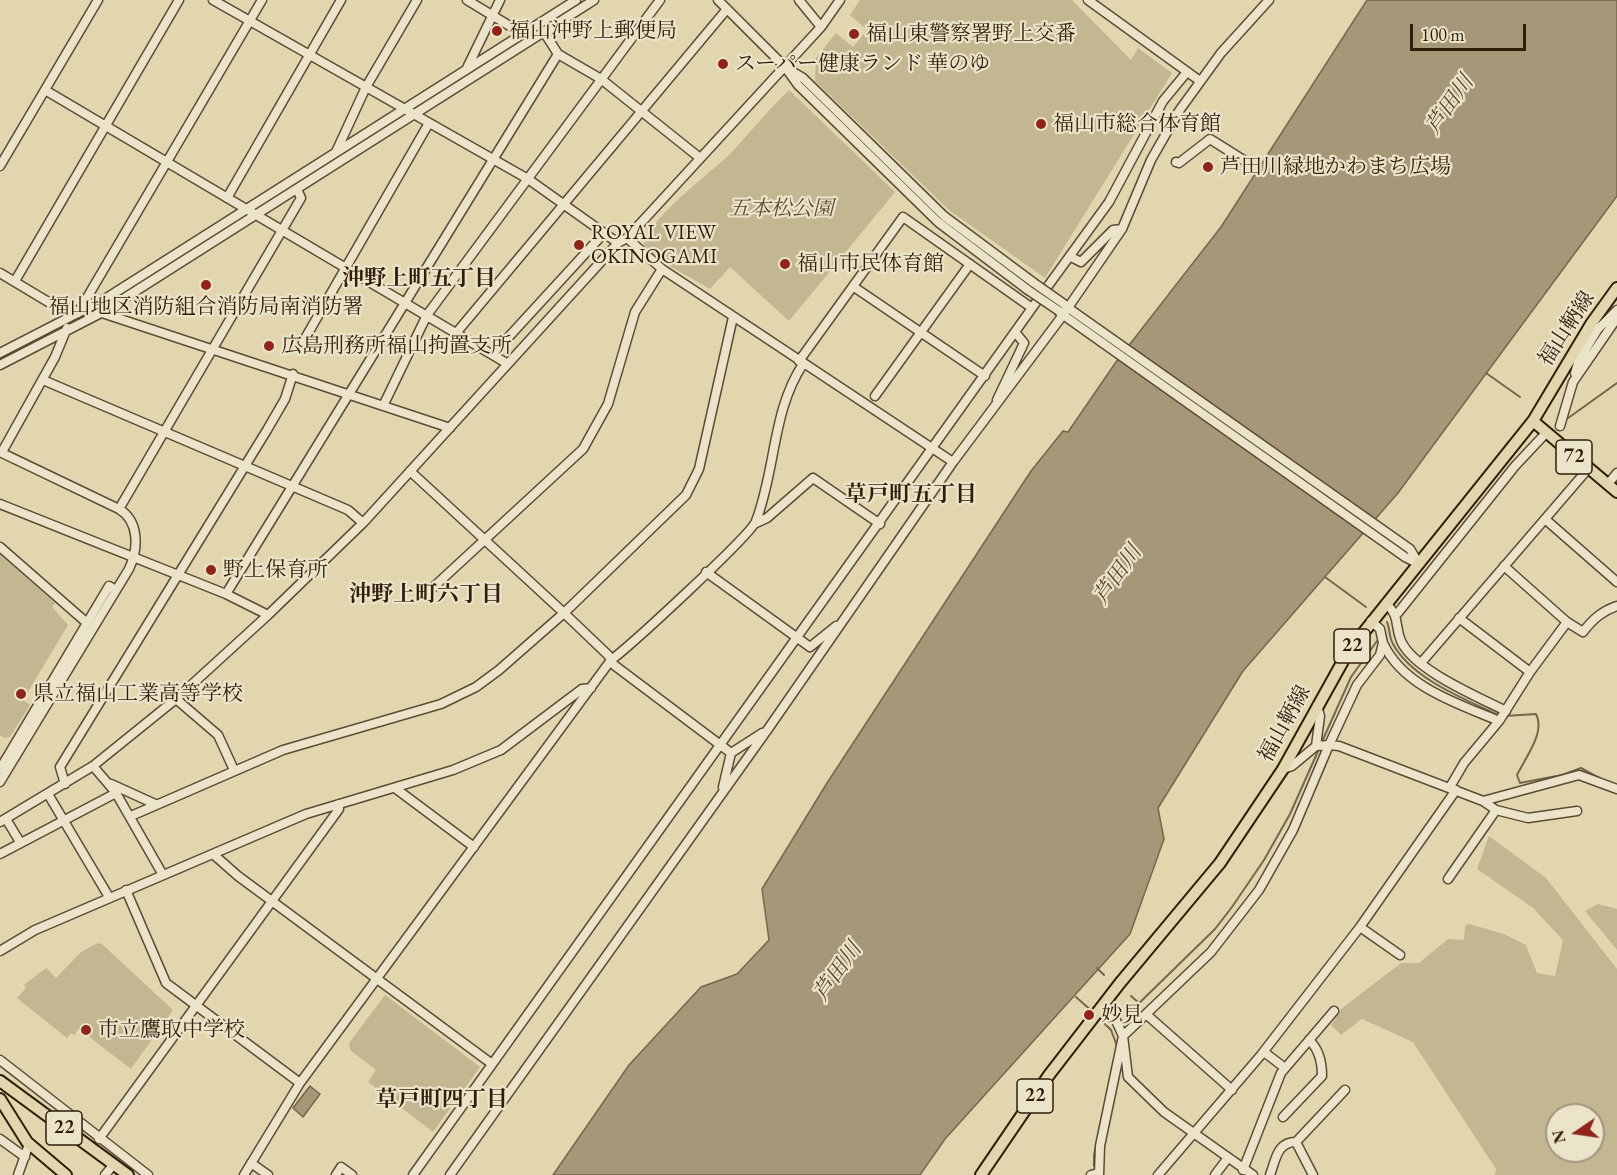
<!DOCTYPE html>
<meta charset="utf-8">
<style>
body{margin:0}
#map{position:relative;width:1617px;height:1175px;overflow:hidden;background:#e1d6ae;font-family:"EB Garamond",serif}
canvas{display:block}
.north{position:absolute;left:1545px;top:1103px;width:60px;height:60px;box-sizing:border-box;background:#ece4ca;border:2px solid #a1957e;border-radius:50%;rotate:257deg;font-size:16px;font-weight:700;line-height:24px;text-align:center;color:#301e0b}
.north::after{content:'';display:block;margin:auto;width:21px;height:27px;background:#8f2418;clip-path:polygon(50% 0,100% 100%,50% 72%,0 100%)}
.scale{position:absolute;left:1410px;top:24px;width:116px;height:27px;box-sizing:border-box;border:3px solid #301e0b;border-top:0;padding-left:8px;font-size:18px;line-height:21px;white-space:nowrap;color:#301e0b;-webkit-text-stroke:4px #ece4ca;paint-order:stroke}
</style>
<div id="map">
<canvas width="1617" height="1175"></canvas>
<div class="north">N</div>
<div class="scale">100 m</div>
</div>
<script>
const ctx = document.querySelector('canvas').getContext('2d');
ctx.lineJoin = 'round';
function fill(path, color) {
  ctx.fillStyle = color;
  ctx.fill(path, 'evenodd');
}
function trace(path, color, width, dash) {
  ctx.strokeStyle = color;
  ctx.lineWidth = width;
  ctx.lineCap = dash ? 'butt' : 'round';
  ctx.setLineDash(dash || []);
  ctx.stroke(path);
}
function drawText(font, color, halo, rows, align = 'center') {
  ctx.font = font + ' "EB Garamond","Noto Serif JP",serif';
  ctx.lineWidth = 4.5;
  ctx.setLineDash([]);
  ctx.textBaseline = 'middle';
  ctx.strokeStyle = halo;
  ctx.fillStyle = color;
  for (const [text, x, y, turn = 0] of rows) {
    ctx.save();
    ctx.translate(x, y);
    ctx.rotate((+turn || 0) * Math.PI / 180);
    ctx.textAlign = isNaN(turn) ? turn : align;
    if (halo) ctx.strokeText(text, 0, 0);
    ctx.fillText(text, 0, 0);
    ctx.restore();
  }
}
const green = new Path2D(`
 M860 0H1072L1131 60 1138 48 1172 73 1045 278 949 210 815 81 816 58 836 33 853 47 867 30 850 15Z
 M789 90 895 192 789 321 730 267 710 289 649 254 644 245C650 217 707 176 729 155 749 134 768 110 789 90Z
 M0 554 55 603 52 607 68 625 23 700 30 705 10 737 4 738 0 735Z
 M1489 836 1546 878 1617 969V1175H1495L1496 1169 1413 1042 1362 1019 1341 1035 1331 1025 1341 1009 1401 963H1419L1448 939 1464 940 1465 926 1469 924 1504 934 1526 945 1537 973 1555 976 1563 940 1533 908 1477 869ZM1557 1115H1593V1151H1557Z
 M1598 904 1617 909V950L1585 911Z
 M98 943 102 944 173 1010 131 1069 79 1029 74 1035 71 1033 67 1038 17 998 26 988 24 985 46 968 56 978 81 952Z
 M385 995 480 1067 433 1132 368 1082 376 1070 350 1050 349 1043Z`);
const water = new Path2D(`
 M1367 0H1617V196L1398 493 1243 671 1158 808 1164 839 1130 934 945 1139 920 1175H553L629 1065 701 987 737 974 769 940 762 889 827 783 1031 471 1063 431 1068 432 1116 362 1221 227Z
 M310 1086 320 1094 303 1117 293 1108Z`);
const stream = new Path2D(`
 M1486 373 1520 397
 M1564 421 1617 383
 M1325 577 1366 607
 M1387 622C1390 629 1389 637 1393 644 1412 679 1465 699 1500 716
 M1505 716 1536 714C1546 732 1525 758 1517 775L1520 783 1562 775 1581 768 1601 779
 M1321 744 1351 677 1377 641
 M1097 968 1104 975
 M1131 996 1139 1003
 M1076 997 1094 1013
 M1098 1017 1111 1030 1117 1046
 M1129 1017 1128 1014 1215 929 1232 907 1264 860 1290 814 1319 749
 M1094 1166V1155L1101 1122`);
const minor = new Path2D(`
 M213 0 528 179 618 243
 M467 0 523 34
 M718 0 785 67 798 85 938 222 1028 290
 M799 0 821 27
 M1088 0 1200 81
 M544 32 558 54 601 79 700 158
 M788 69 803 78 944 216 1034 283
 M466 70 500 0
 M45 90 508 364
 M336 152 366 87 417 0
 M1176 162 1179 163 1210 139 1245 161
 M0 166 98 0
 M227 198 341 0
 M627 238 662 269 953 462
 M1071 257 1081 262 1113 230 1122 229
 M0 273 50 303 80 312
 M15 281 179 0
 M854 287 985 376
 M1064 305 1410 549 1419 564
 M1032 308 1109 202 1163 101 1187 72
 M99 312 450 428
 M1059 312 1405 557 1419 564
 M78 313 262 0
 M1594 326 1598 329 1617 310
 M457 332 727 9
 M303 342 429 123
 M0 353 105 299 576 0
 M493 354 604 233
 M0 365 101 313 594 0
 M1575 373 1578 362 1598 329
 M43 380 348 510 363 523
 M875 396 970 264
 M997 400 1024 343 1015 332
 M384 404 427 315 660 0
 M1560 426 1573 382 1617 318
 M0 452 119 509C139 521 139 548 129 569L0 782
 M2 452 55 357 67 328
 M410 471 564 613 608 655 614 665 731 753 762 733
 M1608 484 1617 473
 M0 504 226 594 268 615
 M119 509 301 198 297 189
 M1545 519 1617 582
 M756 523 767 518 813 478 880 524
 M0 547 87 623
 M1504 566 1567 622 1583 632C1593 619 1602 611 1617 606
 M706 572 810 647 836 626
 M226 594 558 54
 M426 594 583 449 608 404 635 312 662 269
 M1386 603C1401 619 1394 624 1401 641 1414 670 1478 697 1506 711
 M1397 614 1515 466 1546 433
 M1459 618 1530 672
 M1371 621 1380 629 1383 643 1380 655 1357 685 1329 745 1339 746 1483 801 1579 775 1617 789
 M1383 643C1403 687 1459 704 1499 721
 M1421 663 1588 469
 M176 699 218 735 234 770
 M93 766 116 793 163 875
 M0 769 109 586 116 590
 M1283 769 1292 766 1316 746
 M65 784 60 767 267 430 285 399 293 374
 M111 784 155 804
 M723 787 731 753
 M1450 787 1464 763 1499 721 1530 672 1567 622
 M395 788 474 847
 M48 794 109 897
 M1496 810 1528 818 1577 811
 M131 816 283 750 441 704 476 687 499 670 564 613 686 495 699 469 733 317
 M6 819 20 842
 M0 822 93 766 176 699 268 615 363 523 618 243 627 238 821 27 840 0
 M0 854 116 793
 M213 854 238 876 492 1064
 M1448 879 1496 810 1483 801
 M126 890 166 983 300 1083
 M1360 927 1456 790
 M0 951 35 930 306 814 453 770 501 750 582 689 591 688
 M1104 1004 1113 1014 1123 1036 1128 1077 1164 1112 1253 1175
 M1147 1015 1232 1090
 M1264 1052 1285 1068
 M0 1060 148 1175
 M1283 1117 1322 1076C1322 1062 1319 1049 1309 1040
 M0 1139 25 1157
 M99 1139 339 809V804
 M1296 1142 1345 1090
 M251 1163 268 1175
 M1243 1170 1281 1073 1334 1011
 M18 1175 29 1144
 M105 1175 114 1164
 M244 1175 300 1083 611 660C629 647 751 535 756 521 776 469 772 411 803 364
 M336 1175 341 1167 352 1175
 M413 1175 1032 308 903 217 799 361
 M450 1175 768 729 953 462 1063 315 1122 229 1151 160 1179 111 1221 53 1269 0
 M1091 1175 1098 1173
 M1099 1175 1100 1146 1123 1036 1211 952 1259 890 1293 830 1329 745 1316 746 1320 716 1317 706
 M1158 1175 1261 1055 1360 927 1400 955
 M1215 1175 1227 1159
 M1270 1175C1276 1159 1277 1142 1296 1142L1313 1175`);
const major = new Path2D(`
 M1533 421 1617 492
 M0 1081 128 1175
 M0 1099 27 1142 66 1175
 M981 1175 1049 1075 1120 983 1220 863 1283 769 1348 652 1533 421 1591 324 1617 288`);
const minorBridge = new Path2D(`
 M1034 283 1064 304
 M1028 290 1059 311`);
const markers = [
 [497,31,6,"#8f2418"],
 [854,34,6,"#8f2418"],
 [723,64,6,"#8f2418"],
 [1041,124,6,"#8f2418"],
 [1208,167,6,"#8f2418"],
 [579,245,6,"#8f2418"],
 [785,264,6,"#8f2418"],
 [206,285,6,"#8f2418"],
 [269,346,6,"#8f2418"],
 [211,570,6,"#8f2418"],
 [21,694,6,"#8f2418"],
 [1089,1015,6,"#8f2418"],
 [86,1030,6,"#8f2418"]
];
const shields = [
 [1574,457,36],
 [1352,646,36],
 [1035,1096,36],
 [64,1128,36]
];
const shieldNames = [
 ["72",1574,457],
 ["22",1352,646],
 ["22",1035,1096],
 ["22",64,1128]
];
const poiNames = [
 ["福山沖野上郵便局",509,31],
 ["福山東警察署野上交番",866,34],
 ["スーパー健康ランド 華のゆ",735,64],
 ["福山市総合体育館",1053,124],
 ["芦田川緑地かわまち広場",1220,167],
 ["ROYAL VIEW",591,233],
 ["OKINOGAMI",591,257],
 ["福山市民体育館",797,264],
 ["福山地区消防組合消防局南消防署",206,307,"center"],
 ["広島刑務所福山拘置支所",281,346],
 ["野上保育所",223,570],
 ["県立福山工業高等学校",33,694],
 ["妙見",1101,1015],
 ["市立鷹取中学校",98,1030]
];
const parkNames = [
 ["五本松公園",781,209]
];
const streetNames = [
 ["福山鞆線",1567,329,-57],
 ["福山鞆線",1285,724,-61]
];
const waterNames = [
 ["芦田川",1450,105,-55],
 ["芦田川",1118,575,-55],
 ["芦田川",838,972,-55]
];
const neighbourhoodNames = [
 ["沖野上町五丁目",419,279],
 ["草戸町五丁目",911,495],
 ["沖野上町六丁目",426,595],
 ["草戸町四丁目",442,1100]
];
fill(green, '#c3b792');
fill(water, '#a59777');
trace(water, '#76674c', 1.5);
trace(stream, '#76674c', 2);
trace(minor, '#5c4c34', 11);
trace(major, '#301e0b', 14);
trace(minor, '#ece4ca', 8);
trace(major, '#e1d6ae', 10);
trace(minorBridge, '#5c4c34', 11, []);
trace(minorBridge, '#ece4ca', 8);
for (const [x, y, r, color] of markers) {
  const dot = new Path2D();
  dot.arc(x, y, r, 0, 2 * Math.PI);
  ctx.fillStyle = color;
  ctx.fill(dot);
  trace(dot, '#ece4ca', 2);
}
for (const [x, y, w] of shields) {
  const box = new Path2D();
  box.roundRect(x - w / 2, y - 17, w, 34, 4.5);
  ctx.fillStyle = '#ece4ca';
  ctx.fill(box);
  trace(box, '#301e0b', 1.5);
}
drawText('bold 20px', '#301e0b', null, shieldNames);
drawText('21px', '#301e0b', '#ece4ca', poiNames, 'left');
drawText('italic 21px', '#5c4c34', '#ece4ca', parkNames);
drawText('21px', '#301e0b', '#ece4ca', streetNames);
drawText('italic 22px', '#594831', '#ece4ca', waterNames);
drawText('bold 22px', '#301e0b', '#ece4ca', neighbourhoodNames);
</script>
